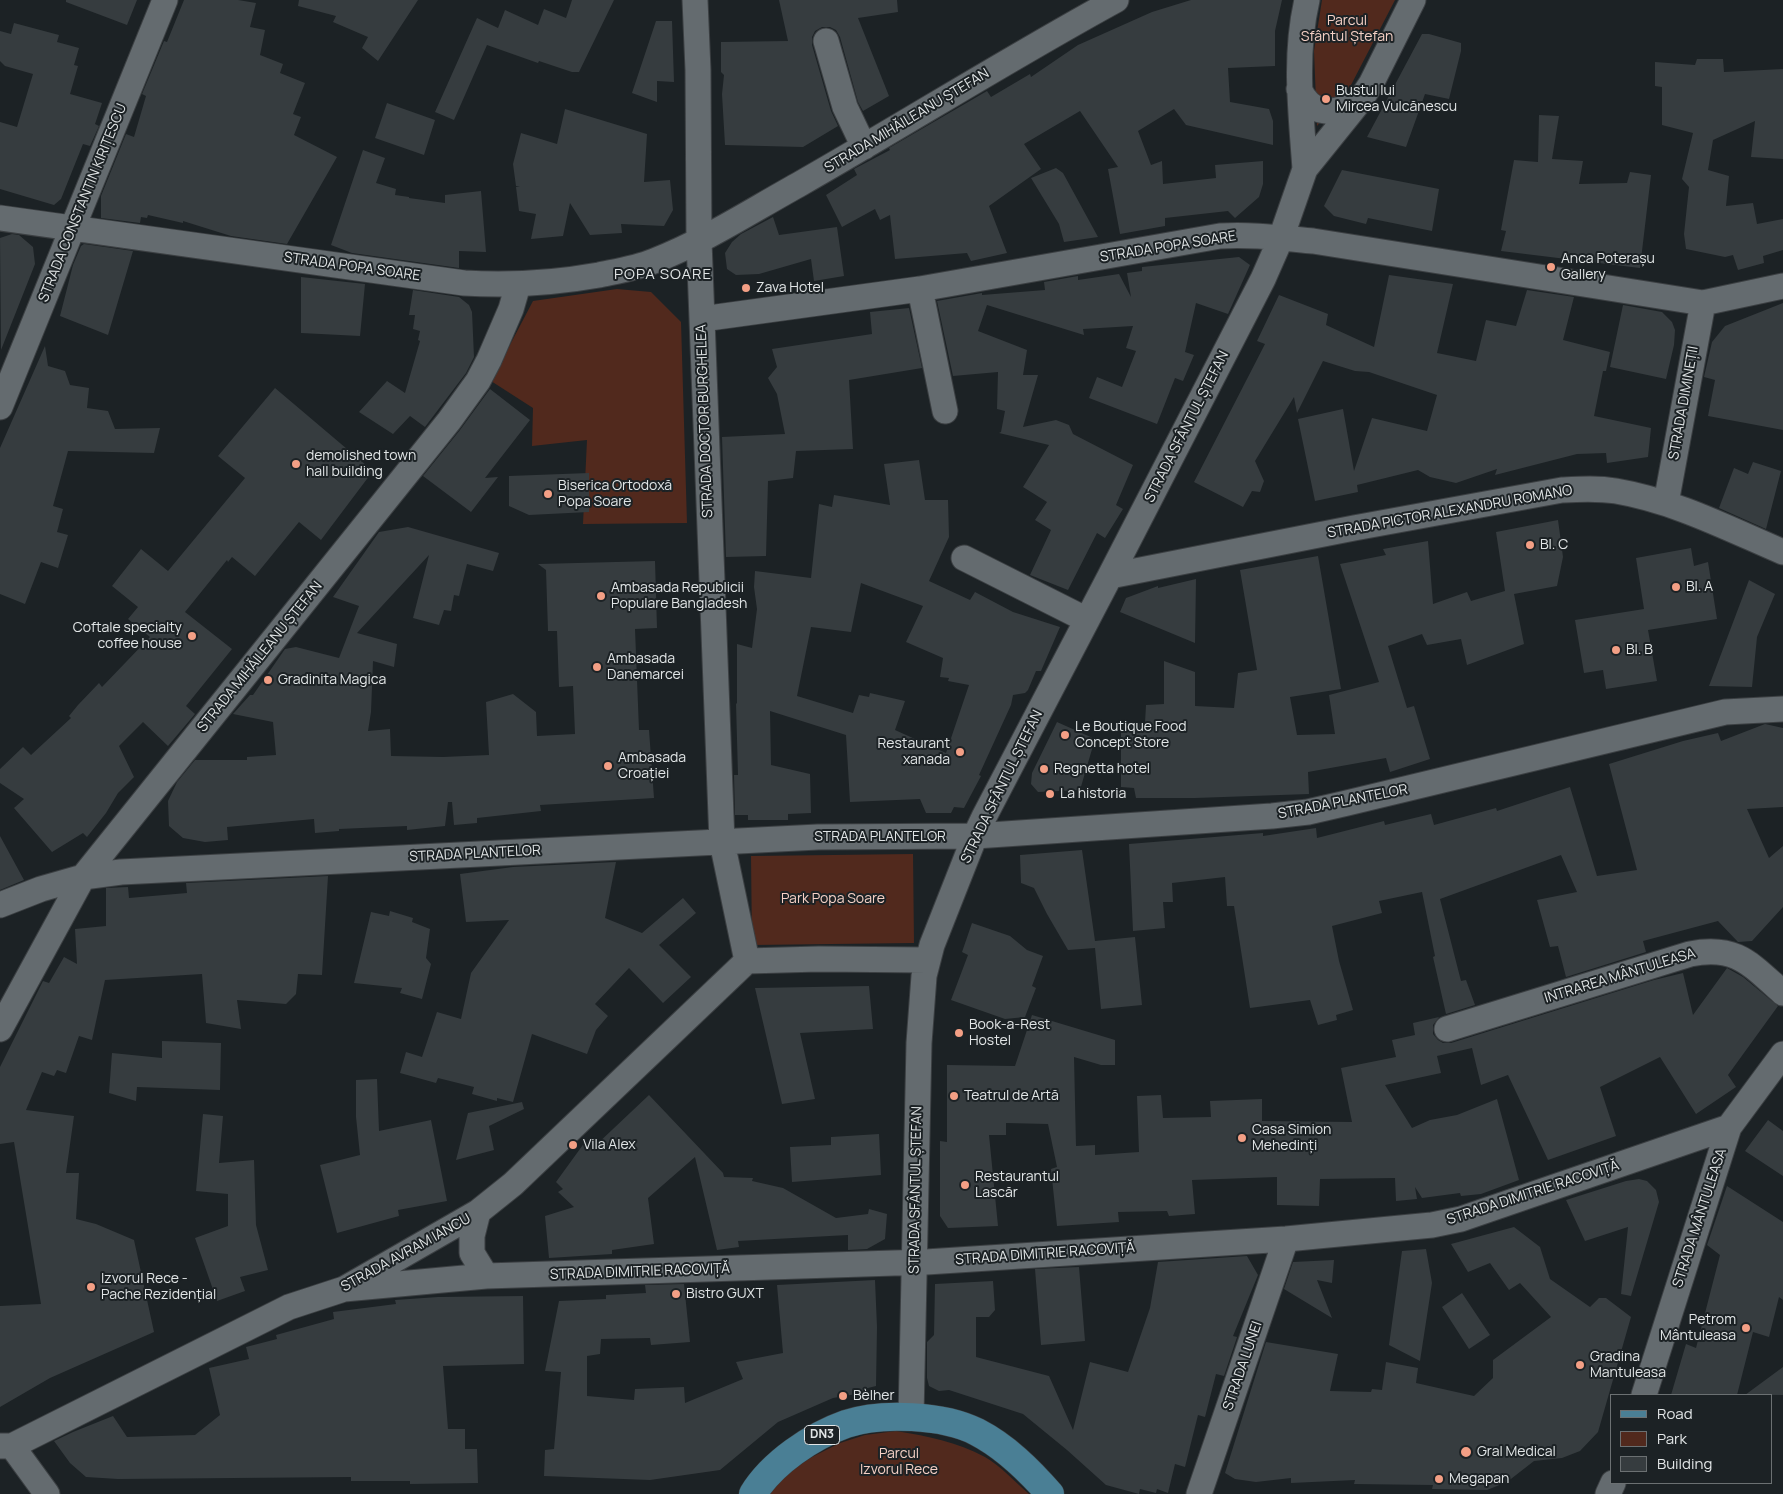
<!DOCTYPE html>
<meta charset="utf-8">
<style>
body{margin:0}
#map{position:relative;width:1783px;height:1494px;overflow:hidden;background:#1c2225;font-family:Manrope,sans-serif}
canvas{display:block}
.legend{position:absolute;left:1610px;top:1394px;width:162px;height:90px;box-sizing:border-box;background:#1c2225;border:1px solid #6b7072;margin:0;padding:6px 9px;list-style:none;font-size:15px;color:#e1e5e6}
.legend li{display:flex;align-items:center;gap:10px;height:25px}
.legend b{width:25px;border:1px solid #6b7072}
</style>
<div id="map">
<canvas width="1783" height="1494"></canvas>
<ul class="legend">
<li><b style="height:6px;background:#4a7f95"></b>Road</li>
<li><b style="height:14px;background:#51291d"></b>Park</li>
<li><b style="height:14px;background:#363c3f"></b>Building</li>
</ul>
</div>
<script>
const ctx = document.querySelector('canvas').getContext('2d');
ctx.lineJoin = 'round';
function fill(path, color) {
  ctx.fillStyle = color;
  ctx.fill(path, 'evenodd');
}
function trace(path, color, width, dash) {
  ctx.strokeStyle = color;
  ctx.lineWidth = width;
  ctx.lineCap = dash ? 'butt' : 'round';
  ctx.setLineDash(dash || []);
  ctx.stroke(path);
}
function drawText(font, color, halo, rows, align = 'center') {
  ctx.font = font + ' Manrope,sans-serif';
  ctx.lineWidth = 4;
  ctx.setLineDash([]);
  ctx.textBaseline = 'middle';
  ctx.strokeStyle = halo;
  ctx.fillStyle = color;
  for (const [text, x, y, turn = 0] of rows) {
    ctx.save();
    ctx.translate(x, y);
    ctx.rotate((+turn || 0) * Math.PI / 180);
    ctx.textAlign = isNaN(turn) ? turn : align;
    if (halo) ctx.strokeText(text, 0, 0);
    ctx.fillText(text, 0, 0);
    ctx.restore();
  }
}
const green = new Path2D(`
 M1322 0H1395L1351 85 1317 126 1314 51Z
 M617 289 651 292 681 322 687 523 583 524 587 440 532 446 533 408 491 381 533 301Z
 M913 854 914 943 752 945 751 856Z
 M896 1431C927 1436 957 1442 985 1457 1001 1466 1015 1482 1029 1494H768L790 1471 812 1457 840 1443 865 1435Z`);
const building = new Path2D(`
 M66 0H137L127 25 66 2Z
 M184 0H238L256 3 250 27 265 30 260 55 283 64 280 73 305 83 293 114 301 117 294 135 337 157 287 244 231 236 183 221V223L148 215 147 218 141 217 140 223 101 218V196L126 134 134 137 146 96 142 94 164 41 167 42Z
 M299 0H418L378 61 362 48 368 37 333 22 336 16 298 6Z
 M572 0H614L579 72H572L539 61 538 63 487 45 454 120 435 112 477 18 498 28 505 10 538 25 544 9 566 18Z
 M779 0H897L898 12 858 18 889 96 863 111 858 102 840 37 836 30 830 27H822L815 31 812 37V45L831 111 838 126 803 147 725 145 722 94 724 75 721 72V42L788 41Z
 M1191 0H1282L1275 31V66L1228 68 1230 102 1269 109 1273 121V145L1186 125 1174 109 1138 131 1151 165 1162 161 1163 184 1216 178 1215 165 1263 161V184L1259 197 1235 218 1228 211 1165 218V226L1120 234 1108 169 1118 167 1080 111 1024 144 1041 169 989 206 1007 253 971 261 967 253 895 259 890 215 880 220 875 209 842 227 826 195 857 175 854 169 890 150 889 148 987 91 991 97 1030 74 1031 77 1078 45 1152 12Z
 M656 21H672L674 82 657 81V102L632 93Z
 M14 23 59 35 57 42 79 48 74 65 78 66 70 94 102 103 95 124 99 126 90 146 83 144 61 199 54 205 0 189V122L17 127 33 74 5 66 0 61V31L11 34Z
 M1422 34H1429L1461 43V51L1449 99 1425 94 1406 147 1367 137Z
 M1697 59H1723L1724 72 1783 69V159L1751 157 1755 121 1713 140 1708 170 1729 176 1726 206 1753 203 1757 224 1783 219V250L1763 256 1764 263 1738 270 1733 255 1725 257 1686 249 1684 234 1689 187 1682 179 1693 133 1662 125V87L1655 86V62L1695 65Z
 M387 103 435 120 424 155 375 138Z
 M565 109 647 134 644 182 670 180 673 210 664 226 621 224 622 233 590 235 570 203 563 236 531 239 536 214 519 211 516 187H520L516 186 513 164 521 133 557 144Z
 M1539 115 1559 116 1552 159 1583 161 1579 184 1627 183 1630 172 1651 175 1640 268 1501 251 1506 231 1501 230 1514 160 1538 162Z
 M363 150 385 158 376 183 396 189 395 195 409 197V198L445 203V195L481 191 486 252 459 251V268L352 253 331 245Z
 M1056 168 1063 173 1098 237 1064 242 1059 224 1031 178Z
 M1342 170 1439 189 1432 231 1368 218 1366 224 1334 216 1324 206Z
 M773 217 779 235 837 227 844 276 814 281 811 259 759 274 736 275 727 269 725 253 732 242 741 234Z
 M12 234 19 235 33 247 35 264 1 350 0 238Z
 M84 244 133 251 108 335 60 316 73 265 81 246Z
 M1239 257 1250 265 1228 314 1196 303 1185 352 1194 355 1183 381 1175 378 1157 424 1089 398 1097 377 1122 387 1136 351 1126 348 1133 326 1083 329 1084 335 987 305 978 331 1027 350 1023 375H1038L1023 427 1056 420 1069 425 1073 434 1133 465 1116 505 1123 509 1105 538 1097 533 1068 590 1030 575 1051 530 1035 520 1047 502 1023 487 1049 445 999 433 1001 432 1005 411 997 409 998 372 953 376 937 301 982 293V295L1045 290 1044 282 1078 276V280L1119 274 1131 297 1127 273 1142 271V267Z
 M1389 275 1453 284 1437 353 1476 361 1486 320 1516 326 1527 290 1574 297 1563 340 1610 352 1606 371H1603L1594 416 1651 428 1648 457 1607 463 1606 453 1577 454 1495 475 1497 469 1456 483 1430 477 1418 470 1357 485 1358 492 1315 501 1298 419 1343 409 1354 471 1372 418 1427 431 1437 395 1369 372 1355 371 1323 361 1297 413 1294 397 1255 461 1264 481 1260 492 1252 491 1243 507 1194 482 1265 344 1257 341 1279 295 1328 314 1326 325 1374 347Z
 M301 277 365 284 360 336 301 333Z
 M413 290 459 297 469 305 472 312 474 357 466 373 425 427 410 416 393 434 359 412 387 381 405 393 420 341 418 340 420 331 413 329 415 315H409Z
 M1783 303V430L1708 416 1715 380 1704 377 1712 342 1725 326Z
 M1623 305 1662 312 1672 322 1675 330 1674 345 1666 379 1610 367Z
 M909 308 922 368 849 380 853 449 796 451 793 478 768 481 766 556 726 557 722 437 785 434 777 394 768 378 777 367 772 349 872 334 870 312Z
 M45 346 48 366 65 371 70 385 89 388 87 408 108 411 115 429 160 428 154 453 68 451 53 506 63 509 57 532 68 535 58 568 41 562 25 604 0 594V448Z
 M275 388 373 471 321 540 299 522 255 576 232 557 228 562 227 560 185 612 232 649 186 706 195 714 168 746 143 722 119 746 134 777 118 793 106 813 87 837 83 833 52 852 14 808 24 799 0 783V769L23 747 31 755 71 718 69 716 78 705 99 683 102 687 150 637 128 619 138 607 112 586 141 549 168 571 245 478 218 456Z
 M490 389 530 420 485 478 498 477 471 512 423 476 460 430Z
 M919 460 925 500H948L949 537 929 581 970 600 975 592 1013 612 1060 627 1041 671H1036L1028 690 1025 693 1013 695 1011 705 979 775 981 776 964 808 954 807 951 813H926L920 799 850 802 846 735 770 711 771 765 810 774 811 813 788 814V820H748V815H735L734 775H738L736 703 737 704V644L752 648 757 609 754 587 755 571 811 578 819 504 832 507 834 495 890 505 884 464ZM861 583 923 606 906 642 943 658 940 677 949 678 948 681 969 685 946 753 895 730 905 701 870 693 869 697 859 695 853 713 797 696 811 627 851 632Z
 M1753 462 1781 471 1766 529 1719 508 1734 468 1748 474Z
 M589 473V512L529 515 509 506V476Z
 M1558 520 1563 557 1557 586 1514 594 1524 644 1467 665 1461 639 1427 645 1422 634 1388 646 1407 708 1414 706 1430 759 1390 772 1386 758 1308 772 1309 794 1195 798H1136L1134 788 1121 787V724L1145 723 1146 705 1164 704V661L1195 672V706L1234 708 1238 673 1257 670 1240 570 1318 556 1341 689 1290 697 1297 735 1335 734 1329 695 1379 682 1340 564 1386 555 1383 549 1428 541 1433 604 1467 592 1471 601 1505 591 1496 532Z
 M408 527 499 553 493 571 467 564 459 596 454 595 451 611 444 610 439 625 413 618 429 555 357 633 397 644 394 667 373 661 371 712 368 731 390 729 391 756 443 757 489 755 486 702 513 694 536 712 537 736 575 734 573 686 559 687 557 631H548L546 570 538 564 655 561 657 628 635 629 639 730H649L654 798 540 805 541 811 477 818V823L454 825 452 802H448L445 826 407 830V826L339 829V831L315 833 314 819 227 827 228 840 205 842 183 838 169 826 168 801 177 782 195 760H247V757L276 755 273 722 233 714 250 695H253L285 649 296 647 339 658 359 606 333 597 379 532Z
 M1691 548 1694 566 1708 562 1717 619 1648 630 1657 681 1606 689 1603 670 1584 673 1575 620 1644 609 1636 558Z
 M1196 579 1195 643 1120 612 1126 598 1158 586V588Z
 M1749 580 1775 594 1757 637 1752 687 1709 686Z
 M1057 722 1095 739 1080 790 1038 792 1031 784 1032 773Z
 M1765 724 1783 728V807L1747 809 1769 858 1783 846V907L1752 941 1738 942 1718 921 1643 941 1646 952 1566 977 1558 946 1550 947 1537 900 1577 892 1561 855 1440 899 1461 981 1466 980 1475 1005 1446 1014 1433 957 1435 956 1422 892 1379 901 1382 913 1332 926 1339 961 1353 1010 1336 1015 1337 1020 1318 1025 1310 1000 1250 1008 1234 906H1227L1225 877 1172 883 1173 902H1163L1165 928 1133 931 1129 844 1263 833V836L1316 828 1317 838 1384 821 1385 825 1431 814 1434 825 1496 808 1497 811 1570 787 1597 876 1637 870 1609 764 1683 741 1718 733 1721 741Z
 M0 836 24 880 0 890Z
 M1082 850 1095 941 1135 937 1142 1005 1101 1009 1095 948 1068 950 1047 914 1034 888 1021 883 1020 855Z
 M616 862 605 918 642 933 683 898 696 913 659 945 691 977 663 1003 629 968 595 1004 608 1016 596 1030 587 1054 532 1034 513 1102 497 1098V1101L472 1094 474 1087 438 1078 436 1083 400 1073 406 1052 422 1057 437 1012 461 1019 471 973 509 920 466 922 460 874 513 867Z
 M328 876 322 975 298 974 296 994 286 1004 237 1000 241 1029 206 1023 202 974 105 980 92 1040 79 1036 66 1073 57 1070 54 1076 42 1072 26 1110 74 1116 66 1173H79L76 1219 96 1224 134 1240 154 1332 50 1378 0 1407V1306L41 1304 14 1142 0 1144V1067L43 981 49 983 64 957 77 964 75 929 106 926V888L128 887 129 898 187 893 186 883Z
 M390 911 413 918 412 922 430 929 426 958 431 964 422 999 400 993 402 988 354 983 371 912 389 916Z
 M972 923 1010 936 1027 950 1043 956 1032 986 1036 988 1025 1017 1005 1019 951 1000 968 955 962 952Z
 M1727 968 1743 977 1778 1006 1728 1075 1736 1087 1696 1114 1660 1057 1600 1087 1616 1136 1548 1160 1508 1075 1481 1085 1472 1048 1437 1056 1441 1073 1385 1085 1412 1128 1430 1120 1457 1115 1497 1099 1519 1180 1481 1194 1461 1196 1460 1193 1422 1198 1415 1187 1417 1199 1396 1201 1395 1178 1320 1179 1319 1206 1277 1205V1177L1192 1180 1195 1214 1169 1216 1167 1211 1118 1212 1119 1222 1057 1226 1051 1169 1057 1167 1048 1124 1006 1123V1135H989L998 1226 948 1228 940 1216V1141L947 1142V1065L1015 1066 1032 1015 1115 1040V1065H1101L1074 1057 1076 1146 1095 1145V1155L1139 1152 1137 1096 1161 1095 1163 1118 1211 1117 1210 1101 1262 1099V1121L1352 1122 1341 1068 1396 1057 1392 1040 1415 1035 1413 1023 1439 1017 1433 1025V1034L1438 1040 1443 1043H1451L1654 980 1683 973 1693 1015Z
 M869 986 873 1029 800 1033 815 1099 782 1104 755 988Z
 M162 1041 221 1043 220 1090 137 1087 136 1101 109 1093 112 1053 162 1058Z
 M377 1079 379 1131 431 1120 447 1201 398 1210 399 1216 337 1233 320 1165 360 1155 356 1117V1080Z
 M649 1095 723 1173 724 1177 753 1178 752 1181 783 1188 836 1218 868 1214 869 1209 887 1214 885 1239 867 1249 848 1250V1235L738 1241 739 1247 717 1250 695 1157 648 1198 654 1244 612 1250V1254L549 1258 545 1216 574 1207 558 1192 563 1189 556 1182 585 1142 595 1146Z
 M522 1102 524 1109 489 1126 494 1150 456 1160 468 1113Z
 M203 1114 223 1116 219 1163 254 1160 256 1225 268 1270 240 1277 245 1291 217 1301 195 1238 228 1226V1194L196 1191Z
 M1768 1120 1783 1131V1176L1745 1151Z
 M879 1134 881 1175 792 1182 790 1147 831 1145V1137Z
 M1639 1179 1647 1181 1656 1190 1659 1202 1631 1296 1621 1294 1628 1227 1585 1241 1566 1200 1626 1181Z
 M1727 1186 1783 1222V1300L1779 1297 1769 1337 1753 1332 1737 1395H1671L1686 1344 1696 1348 1720 1255 1707 1245Z
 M1514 1227 1540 1247 1550 1279 1590 1307 1599 1298H1606L1631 1317 1598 1432 1580 1451 1562 1458 1534 1461 1507 1482 1487 1490 1432 1489 1433 1485 1354 1484 1355 1480 1291 1483V1478L1256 1482 1235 1479 1225 1473 1266 1342 1338 1354 1330 1391 1371 1392 1372 1389 1382 1390 1386 1362 1418 1368 1416 1383 1474 1396 1493 1378V1360L1551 1317 1520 1283 1509 1290 1490 1263 1468 1272 1451 1244Z
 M1426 1249 1432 1283 1420 1361 1389 1345 1402 1251Z
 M1247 1256 1258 1275 1233 1336 1237 1337 1224 1376 1216 1374 1205 1417 1198 1415 1185 1467 1175 1464 1168 1493 1157 1489 1156 1493 1140 1489 1139 1494 1106 1485 1067 1450 1023 1414 949 1390 939 1391 929 1386 927 1378V1342L934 1335 935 1284 993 1281 995 1310 989 1317H976V1357L1049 1376 1073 1430 1090 1362 1128 1372 1150 1308 1158 1262Z
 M1334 1260 1332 1283 1317 1280 1332 1318 1284 1289 1293 1262Z
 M1079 1267 1085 1341 1041 1345 1035 1269Z
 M875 1280 877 1327 876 1386 864 1389 862 1393 833 1398 778 1422 720 1470 650 1480 544 1476 545 1450 554 1449 561 1372 545 1371 559 1301 606 1299V1295L646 1293 645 1285 684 1284 690 1342 651 1345 650 1338 601 1339 600 1354 587 1356V1396L634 1400 635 1389 684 1387 685 1403 743 1379 736 1362 783 1353 777 1285Z
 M1462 1293 1490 1335 1469 1349 1442 1307Z
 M523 1296 524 1364 443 1366 448 1429H465V1449H477L478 1483 410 1484V1481H351V1477L118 1479 86 1477 70 1463 54 1441 73 1432 113 1416 127 1437 195 1435 220 1415 209 1368 249 1359 246 1347 277 1339 276 1335 334 1319 333 1312 396 1304 395 1300 438 1297Z
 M1783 1367V1395H1745Z`);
const minor = new Path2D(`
 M695 0 698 70 699 241 722 842 747 961
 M826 41 845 107 864 147
 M1299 89C1313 118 1333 114 1359 102
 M1305 169C1301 112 1294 56 1307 0
 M0 218 464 283C510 286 554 283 599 275 618 271 637 268 654 261 705 241 751 211 798 185 905 124 1008 59 1116 0
 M920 289 945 411
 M702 319 920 289 1220 236C1251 234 1281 238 1313 241L1703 303 1783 286
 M0 407 165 0
 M1666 503 1703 303
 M964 558 1087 620
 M1110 576 1354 528 1562 490C1581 489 1598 488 1616 491 1675 501 1729 529 1783 552
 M0 905 41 889 83 877 121 872 818 837 975 836 1272 816 1308 812 1347 803 1725 712 1783 709
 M747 961 819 959 927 960
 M0 1029 83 877 449 421 478 381 489 360 511 309 518 285
 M1447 1029 1690 954C1737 945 1750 964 1783 993
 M478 1212 472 1236V1253L486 1276
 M344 1289 486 1276 926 1262 1286 1239 1432 1225 1461 1219 1729 1127
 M1644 1395 1729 1127 1783 1054
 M911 1417 919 1043 924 976 932 945 975 836 984 817 1110 576 1263 279 1281 238 1305 169 1359 102 1371 84 1413 0
 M0 1446H12L289 1307 344 1289 478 1212 513 1184 747 961
 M12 1446 47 1494
 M1199 1494 1286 1239
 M1608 1494 1613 1483`);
const major = new Path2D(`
 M753 1494C772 1463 812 1436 846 1424 881 1412 944 1415 977 1432 1006 1447 1029 1470 1050 1494`);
const markers = [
 [1326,99,5,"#f39f85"],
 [1551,267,5,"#f39f85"],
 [746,288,5,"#f39f85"],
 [296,464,5,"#f39f85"],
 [548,494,5,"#f39f85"],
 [1530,545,5,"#f39f85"],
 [1676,587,5,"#f39f85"],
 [601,596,5,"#f39f85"],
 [192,636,5,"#f39f85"],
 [1616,650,5,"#f39f85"],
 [597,667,5,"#f39f85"],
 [268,680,5,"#f39f85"],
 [1065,735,5,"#f39f85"],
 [960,752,5,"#f39f85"],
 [608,766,5,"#f39f85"],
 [1044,769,5,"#f39f85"],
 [1050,794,5,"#f39f85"],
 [959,1033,5,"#f39f85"],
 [954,1096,5,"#f39f85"],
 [1242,1138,5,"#f39f85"],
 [573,1145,5,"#f39f85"],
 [965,1185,5,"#f39f85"],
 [91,1287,5,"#f39f85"],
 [676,1294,5,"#f39f85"],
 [1746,1328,5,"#f39f85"],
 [1580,1365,5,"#f39f85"],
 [843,1396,5,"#f39f85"],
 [1466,1452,6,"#f39f85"],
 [1439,1479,5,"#f39f85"]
];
const shields = [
 [822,1435,35]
];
const shieldNames = [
 ["DN3",822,1435]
];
const parkNames = [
 ["Parcul",1347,21],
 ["Sfântul Ștefan",1347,37],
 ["Park Popa Soare",833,899],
 ["Parcul",899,1454],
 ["Izvorul Rece",899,1470]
];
const poiNames = [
 ["Bustul lui",1336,91],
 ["Mircea Vulcănescu",1336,107],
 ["Anca Poterașu",1561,259],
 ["Gallery",1561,275],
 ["Zava Hotel",756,288],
 ["demolished town",306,456],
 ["hall building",306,472],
 ["Biserica Ortodoxă",558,486],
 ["Popa Soare",558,502],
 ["Bl. C",1540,545],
 ["Bl. A",1686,587],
 ["Ambasada Republicii",611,588],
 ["Populare Bangladesh",611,604],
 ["Coftale specialty",182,628,"right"],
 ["coffee house",182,644,"right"],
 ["Bl. B",1626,650],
 ["Ambasada",607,659],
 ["Danemarcei",607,675],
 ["Gradinita Magica",278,680],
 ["Le Boutique Food",1075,727],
 ["Concept Store",1075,743],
 ["Restaurant",950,744,"right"],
 ["xanada",950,760,"right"],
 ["Ambasada",618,758],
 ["Croației",618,774],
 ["Regnetta hotel",1054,769],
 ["La historia",1060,794],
 ["Book-a-Rest",969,1025],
 ["Hostel",969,1041],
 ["Teatrul de Artă",964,1096],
 ["Casa Simion",1252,1130],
 ["Mehedinți",1252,1146],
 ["Vila Alex",583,1145],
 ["Restaurantul",975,1177],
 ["Lascăr",975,1193],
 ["Izvorul Rece -",101,1279],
 ["Pache Rezidențial",101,1295],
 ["Bistro GUXT",686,1294],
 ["Petrom",1736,1320,"right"],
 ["Mântuleasa",1736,1336,"right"],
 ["Gradina",1590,1357],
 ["Mantuleasa",1590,1373],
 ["Bèlher",853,1396],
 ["Gral Medical",1477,1452],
 ["Megapan",1449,1479]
];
const streetNames = [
 ["STRADA MIHĂILEANU ȘTEFAN",907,121,-31],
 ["STRADA CONSTANTIN KIRIȚESCU",83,203,-68],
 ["STRADA POPA SOARE",1168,247,-9],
 ["STRADA POPA SOARE",352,267,8],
 ["STRADA DIMINEȚII",1684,403,-80],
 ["STRADA DOCTOR BURGHELEA",705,421,-92],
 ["STRADA SFÂNTUL ȘTEFAN",1187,427,-63],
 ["STRADA PICTOR ALEXANDRU ROMANO",1450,512,-10],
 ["STRADA MIHĂILEANU ȘTEFAN",260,657,-51],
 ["STRADA SFÂNTUL ȘTEFAN",1002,787,-64],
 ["STRADA PLANTELOR",1343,802,-11],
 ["STRADA PLANTELOR",880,837],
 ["STRADA PLANTELOR",475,854,-3],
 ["INTRAREA MÂNTULEASA",1620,976,-17],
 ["STRADA SFÂNTUL ȘTEFAN",916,1190,-89],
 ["STRADA DIMITRIE RACOVIȚĂ",1533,1193,-18],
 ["STRADA MÂNTULEASA",1700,1218,-72],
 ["STRADA AVRAM IANCU",406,1253,-29],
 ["STRADA DIMITRIE RACOVIȚĂ",1045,1254,-4],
 ["STRADA DIMITRIE RACOVIȚĂ",640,1272,-2],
 ["STRADA LUNEI",1243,1366,-71]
];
const neighbourhoodNames = [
 ["POPA SOARE",663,275]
];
fill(green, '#51291d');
fill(building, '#363c3f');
trace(minor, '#3b3f42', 27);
trace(major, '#3b3f42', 29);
trace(minor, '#646b6f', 25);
trace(major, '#4a7f95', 28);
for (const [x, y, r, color] of markers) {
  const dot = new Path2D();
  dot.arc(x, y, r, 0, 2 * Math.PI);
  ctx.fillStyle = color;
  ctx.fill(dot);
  trace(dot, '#1c2225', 2);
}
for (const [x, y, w] of shields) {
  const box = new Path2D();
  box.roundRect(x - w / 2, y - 9.5, w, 19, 4);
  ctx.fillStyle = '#1c2225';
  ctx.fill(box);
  trace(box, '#e1e5e6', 1);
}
drawText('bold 12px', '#e1e5e6', null, shieldNames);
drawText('14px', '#f5d0c5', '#1c2225', parkNames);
drawText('14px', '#e1e5e6', '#1c2225', poiNames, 'left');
drawText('14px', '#e1e5e6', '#1c2225', streetNames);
ctx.letterSpacing = '1px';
drawText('15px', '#e1e5e6', '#1c2225', neighbourhoodNames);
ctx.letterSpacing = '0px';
</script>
